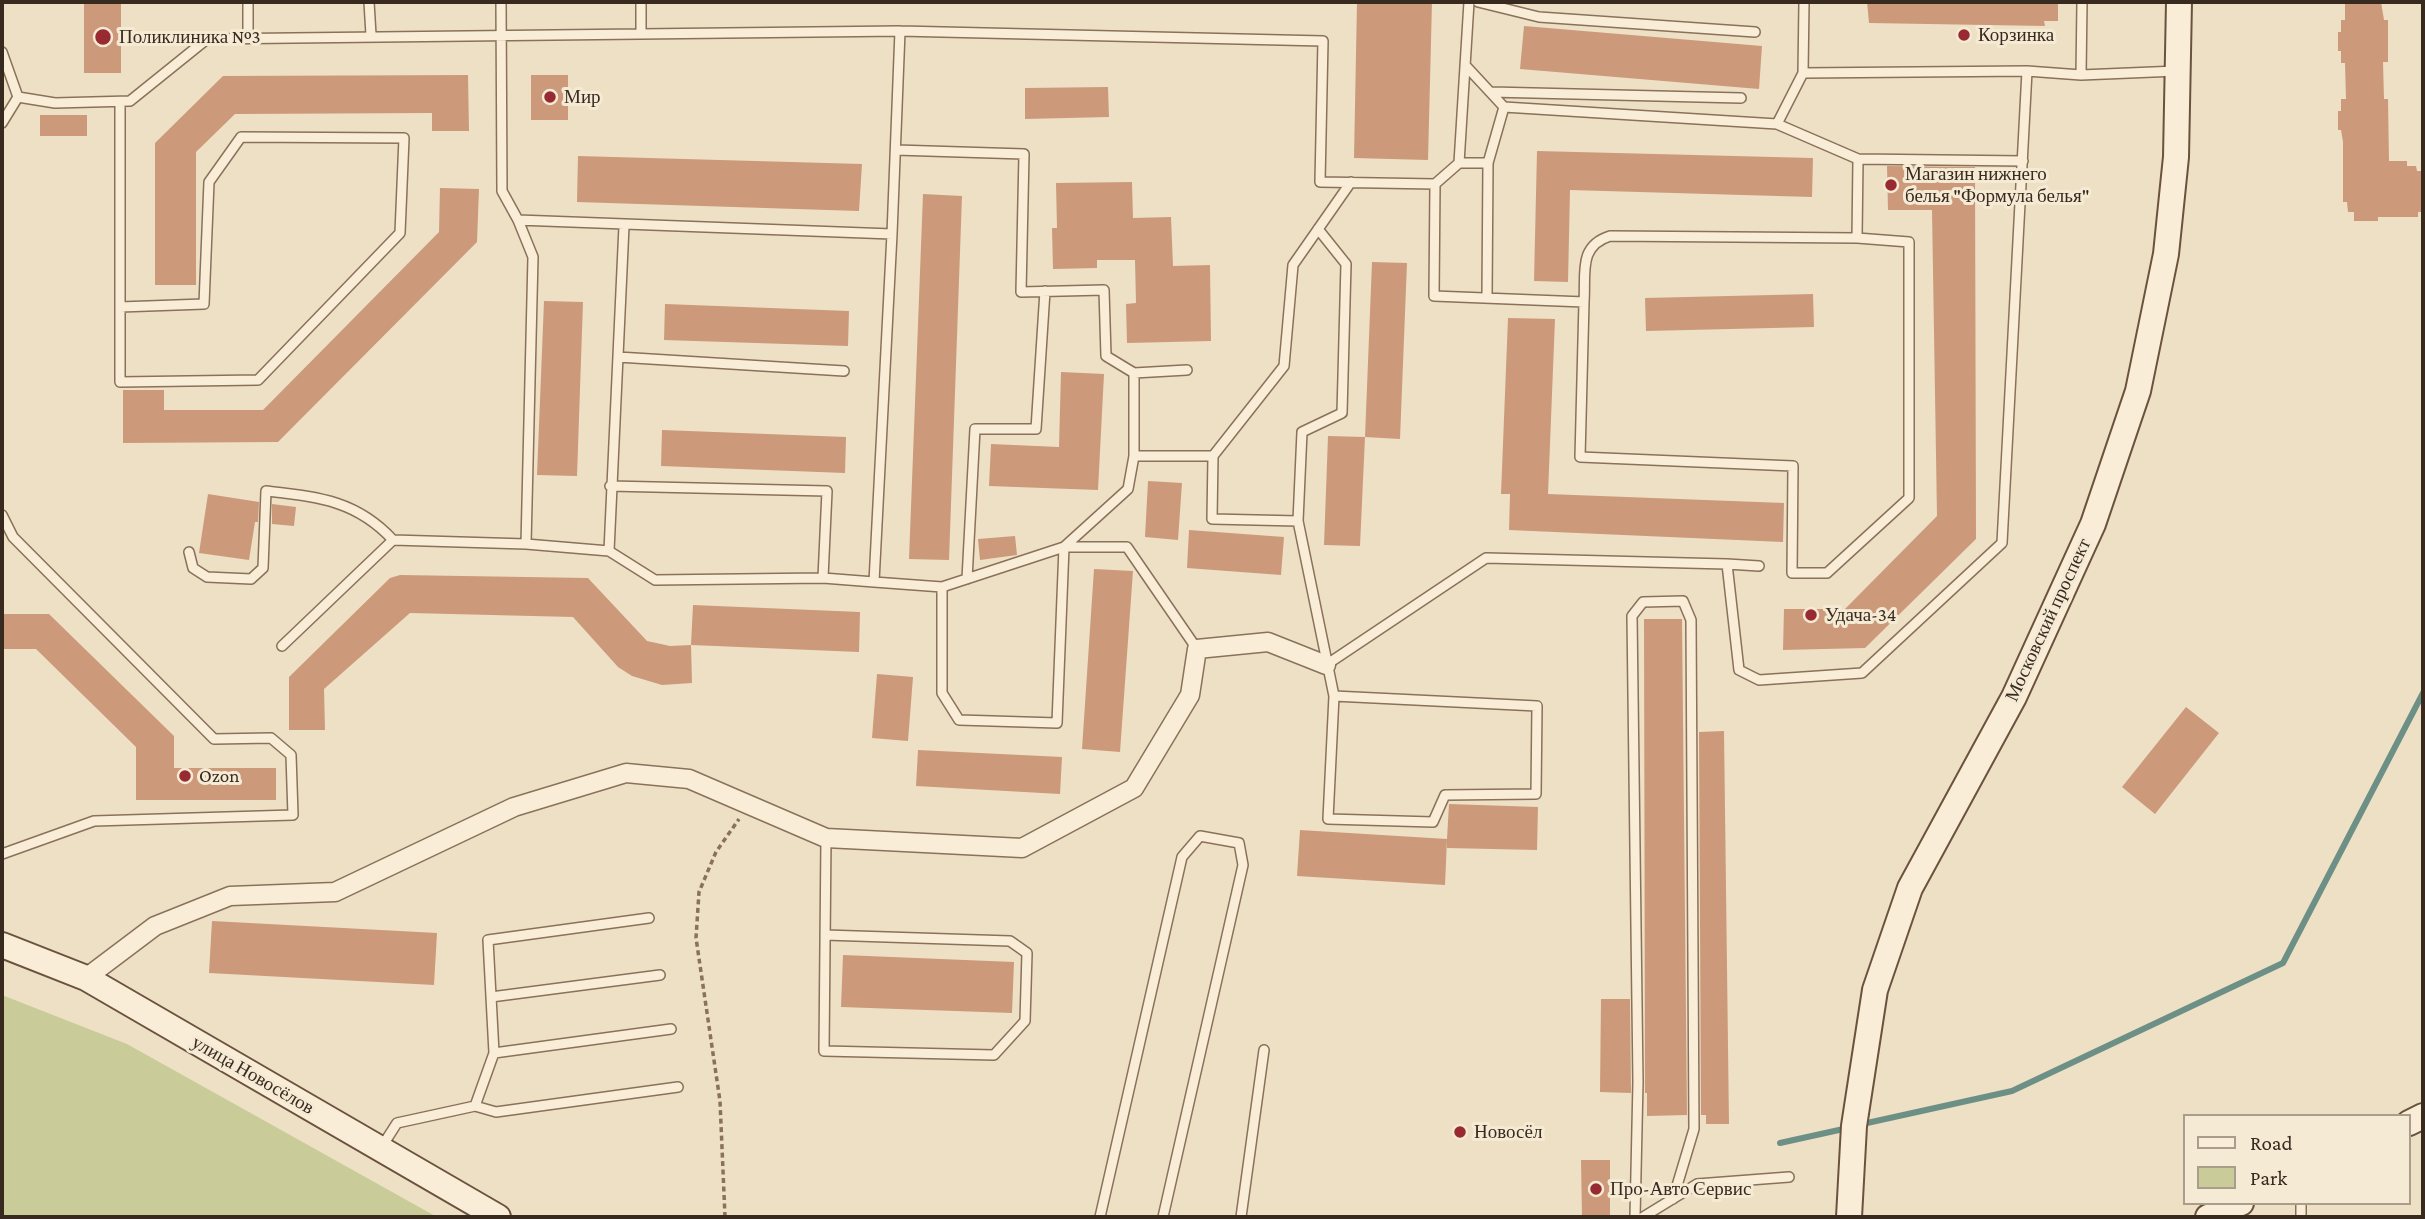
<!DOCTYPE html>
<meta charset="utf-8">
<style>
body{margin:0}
#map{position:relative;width:2425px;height:1219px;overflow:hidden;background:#eee0c5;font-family:"Crimson Pro",serif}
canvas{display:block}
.frame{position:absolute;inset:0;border:4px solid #392a1f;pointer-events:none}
.legend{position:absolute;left:2183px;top:1114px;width:228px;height:91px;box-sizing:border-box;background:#f5ead4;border:2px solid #aa9d8c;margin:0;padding:9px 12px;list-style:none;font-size:21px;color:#392a1f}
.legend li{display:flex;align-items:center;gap:14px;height:35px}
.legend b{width:35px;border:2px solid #aa9d8c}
</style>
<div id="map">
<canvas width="2425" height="1219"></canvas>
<div class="frame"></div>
<ul class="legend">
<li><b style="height:9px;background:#f9edd8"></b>Road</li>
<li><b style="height:19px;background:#c9cc98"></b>Park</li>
</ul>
</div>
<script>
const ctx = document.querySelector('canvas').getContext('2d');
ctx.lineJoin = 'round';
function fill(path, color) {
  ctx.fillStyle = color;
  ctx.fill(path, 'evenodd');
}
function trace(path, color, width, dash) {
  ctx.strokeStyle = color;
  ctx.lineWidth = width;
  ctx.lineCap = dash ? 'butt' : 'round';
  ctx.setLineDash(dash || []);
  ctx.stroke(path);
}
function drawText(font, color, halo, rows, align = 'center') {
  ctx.font = font + ' "Crimson Pro",serif';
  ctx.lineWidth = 6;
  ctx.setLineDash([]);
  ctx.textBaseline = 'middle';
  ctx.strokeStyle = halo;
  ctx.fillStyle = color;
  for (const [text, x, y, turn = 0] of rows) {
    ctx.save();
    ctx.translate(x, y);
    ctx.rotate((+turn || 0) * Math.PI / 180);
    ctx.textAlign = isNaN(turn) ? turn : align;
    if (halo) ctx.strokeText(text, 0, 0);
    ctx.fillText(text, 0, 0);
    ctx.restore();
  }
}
const green = new Path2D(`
 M2 995 127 1044 437 1217H2Z`);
const stream = new Path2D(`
 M1858 1125 2012 1091 2283 963 2423 693
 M1780 1143 1848 1128`);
const building = new Path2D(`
 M84 2H121V73H84Z
 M1357 2H1432L1428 160 1354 158Z
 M1867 2H2058V21H2044L2045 26 1869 23Z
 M2345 2H2381L2384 20H2388V62H2383L2384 99H2388L2389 161H2407V166H2416L2417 171H2423V212H2418V217H2378V221H2354V212H2348L2347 202H2343V142L2341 130H2338V111H2341V99H2346L2345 63H2341V51H2338V32H2341V20H2345Z
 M1524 26 1762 46 1759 89 1520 69Z
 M468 75 469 131H432V113L235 114 196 152V285H155V143L223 76Z
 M531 75H568V120H531Z
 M1108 87 1109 117 1025 119V88Z
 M40 115H87V136H40Z
 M1537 151 1813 158 1812 197 1570 190 1568 282 1534 281Z
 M578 156 862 164 859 211 577 202Z
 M1887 166 1975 167 1976 539 1865 648 1783 650 1784 609H1845L1937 516 1932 210H1888Z
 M1132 182 1133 218 1171 217 1173 266 1210 265 1211 341 1127 343 1126 304 1136 303 1135 260H1097V268L1053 269 1052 228H1057L1056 183Z
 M440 188 479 189 477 242 278 442 123 443V390H164V410H263L439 232Z
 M923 194 962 196 949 560 909 559Z
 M1372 262 1407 263 1400 439 1365 437Z
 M1813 294 1814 327 1646 331 1645 298Z
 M544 301 583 302 577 476 537 475Z
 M665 304 849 311 848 346 664 340Z
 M1508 318 1555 319 1548 494 1784 503 1783 542 1509 530 1510 494H1501Z
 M1061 372 1104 374 1098 490 989 486 991 444 1059 447Z
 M662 430 846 437 845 473 661 466Z
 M1328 436 1365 437 1360 546 1324 545Z
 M1148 481 1182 483 1178 540 1145 537Z
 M208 494 259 502 258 522H255L249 560 199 553Z
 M272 504 296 507 294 526 272 524Z
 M1189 530 1284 537 1281 575 1187 568Z
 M1015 536 1017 555 980 560 978 539Z
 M1094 569 1133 571 1120 752 1082 749Z
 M400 575 588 578 647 641 670 646 691 645 692 683 662 685 632 676 618 667 573 617 410 613 324 689 325 730H289V677L390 578Z
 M693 605 860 612 859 652 691 645Z
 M2 614H49L174 736V768H276V800H136V747L36 649H2Z
 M1644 619H1682L1687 1115 1647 1116V1093H1645Z
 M877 674 913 677 908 741 872 738Z
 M2186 707 2219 733 2155 814 2122 787Z
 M1724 731 1729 1124H1706V1115H1701L1699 732Z
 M918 750 1062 757 1060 794 916 786Z
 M1449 804 1538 807 1537 850 1447 848V839L1445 885 1297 876 1300 830 1447 839Z
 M212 921 437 933 434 985 209 973Z
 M843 955 1014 962 1012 1013 841 1007Z
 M1601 999H1630L1631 1093 1600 1092Z
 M1581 1160H1610V1217H1582Z`);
const path = new Path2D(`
 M725 1217 720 1101 696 938 699 892 716 852 739 819`);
const lane = new Path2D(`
 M248 2V38
 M369 2 371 35
 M501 2 502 191 518 220 892 234 874 582 942 587V693L959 720 1057 723 1064 547H1127L1197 649
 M641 2V34
 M1469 2 1459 163 1435 184 1434 296 1584 302 1580 457 1793 466 1792 573H1827L1909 498V242L1857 238 1858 159 1777 124 1803 73 1804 2
 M1478 2 1539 17 1755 32
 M2 52 18 97 55 103 130 101 207 39 900 31 1323 41 1320 182 1435 184
 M1465 65 1504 107
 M1803 73 2027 71 2081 75 2082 2
 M2081 75 2177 71
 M1491 92 1741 98
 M2 123 18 97
 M896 150 1024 154 1021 292 1104 290 1106 356 1134 373V456
 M1858 159 2023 161
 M1459 163H1488L1504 107 1777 124
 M518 220 533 257 526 544
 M892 234 900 31
 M1487 297 1488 163
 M1584 302C1586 273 1578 246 1610 236L1857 238
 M120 307 204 304 209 182 241 137 404 138 400 233 258 380 120 382V102
 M618 357 844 371
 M1134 373 1187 370
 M1213 456 1284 366 1293 265 1351 182
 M610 486 827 491 823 578 874 582
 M2 515 13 537 214 739 271 738 291 755 293 815 94 821 2 854
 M1298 521 1334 696 1328 819 1433 822 1445 795 1536 794 1537 706 1334 696
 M609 551 624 226
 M189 552 193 568 207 577 251 579 263 568 266 491C318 497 356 500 393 540
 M1727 564 1759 566
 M967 579 975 429H1036L1045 291
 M942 587 1064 547 1128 489 1134 456H1213L1212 519 1298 521 1302 432 1342 413 1346 264 1318 229
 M282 646 393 540 526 544 609 551 655 580 823 578
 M1326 665 1486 558 1727 564 1739 670 1759 680 1862 673 2002 543 2027 71
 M825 935 1010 941 1027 953 1025 1021 994 1055 824 1051 826 838
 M491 997 660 975
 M494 1053 671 1029
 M475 1106 494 1053 488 940 649 918
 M381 1148 397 1123 475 1106 496 1112 678 1087
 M1100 1217 1182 857 1200 836 1239 843 1243 865 1163 1217
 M1241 1217 1264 1050
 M1635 1217 1638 1082 1632 616 1643 602 1683 601 1691 620 1694 1129 1673 1199
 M1643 1217 1697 1184 1789 1177
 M2301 1217V1203`);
const street = new Path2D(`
 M86 978 155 926 230 896 335 892 514 807 626 773 689 779 826 838 1022 848 1134 788 1190 695 1197 649 1268 642 1326 665`);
const secondary = new Path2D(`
 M2 945 86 978 498 1217
 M2409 1123 2423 1116
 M1849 1217 1854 1126 1875 990 1910 888 2014 697 2093 524 2138 391 2166 254 2176 157 2179 2
 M2208 1217 2241 1203`);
const markers = [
 [1964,35,7,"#982b31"],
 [103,37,9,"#982b31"],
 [550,97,7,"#982b31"],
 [1891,185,7,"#982b31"],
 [1811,615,7,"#982b31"],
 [185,776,7,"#982b31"],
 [1460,1132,7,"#982b31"],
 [1596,1189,7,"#982b31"]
];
const poiNames = [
 ["Корзинка",1978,35],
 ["Поликлиника №3",119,37],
 ["Мир",564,97],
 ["Магазин нижнего",1905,174],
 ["белья \"Формула белья\"",1905,196],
 ["Удача-34",1825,615],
 ["Ozon",199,776],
 ["Новосёл",1474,1132],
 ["Про-Авто Сервис",1610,1189]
];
const streetNames = [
 ["Московский проспект",2048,620,-65],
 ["улица Новосёлов",253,1075,30]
];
fill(green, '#c9cc98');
trace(stream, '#6d9086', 6);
fill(building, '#cc997b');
trace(lane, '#89715b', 12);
trace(street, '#89715b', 21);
trace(secondary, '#6b523e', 28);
trace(path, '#89715b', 3.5, [5, 3.5]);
trace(lane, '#f9edd8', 9);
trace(street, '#f9edd8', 18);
trace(secondary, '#f9edd8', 24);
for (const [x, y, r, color] of markers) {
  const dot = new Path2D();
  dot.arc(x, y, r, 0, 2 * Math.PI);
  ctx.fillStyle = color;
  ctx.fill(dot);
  trace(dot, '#f5ead4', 2.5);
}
drawText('19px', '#392a1f', '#f5ead4', poiNames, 'left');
drawText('19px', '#392a1f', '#f5ead4', streetNames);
</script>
